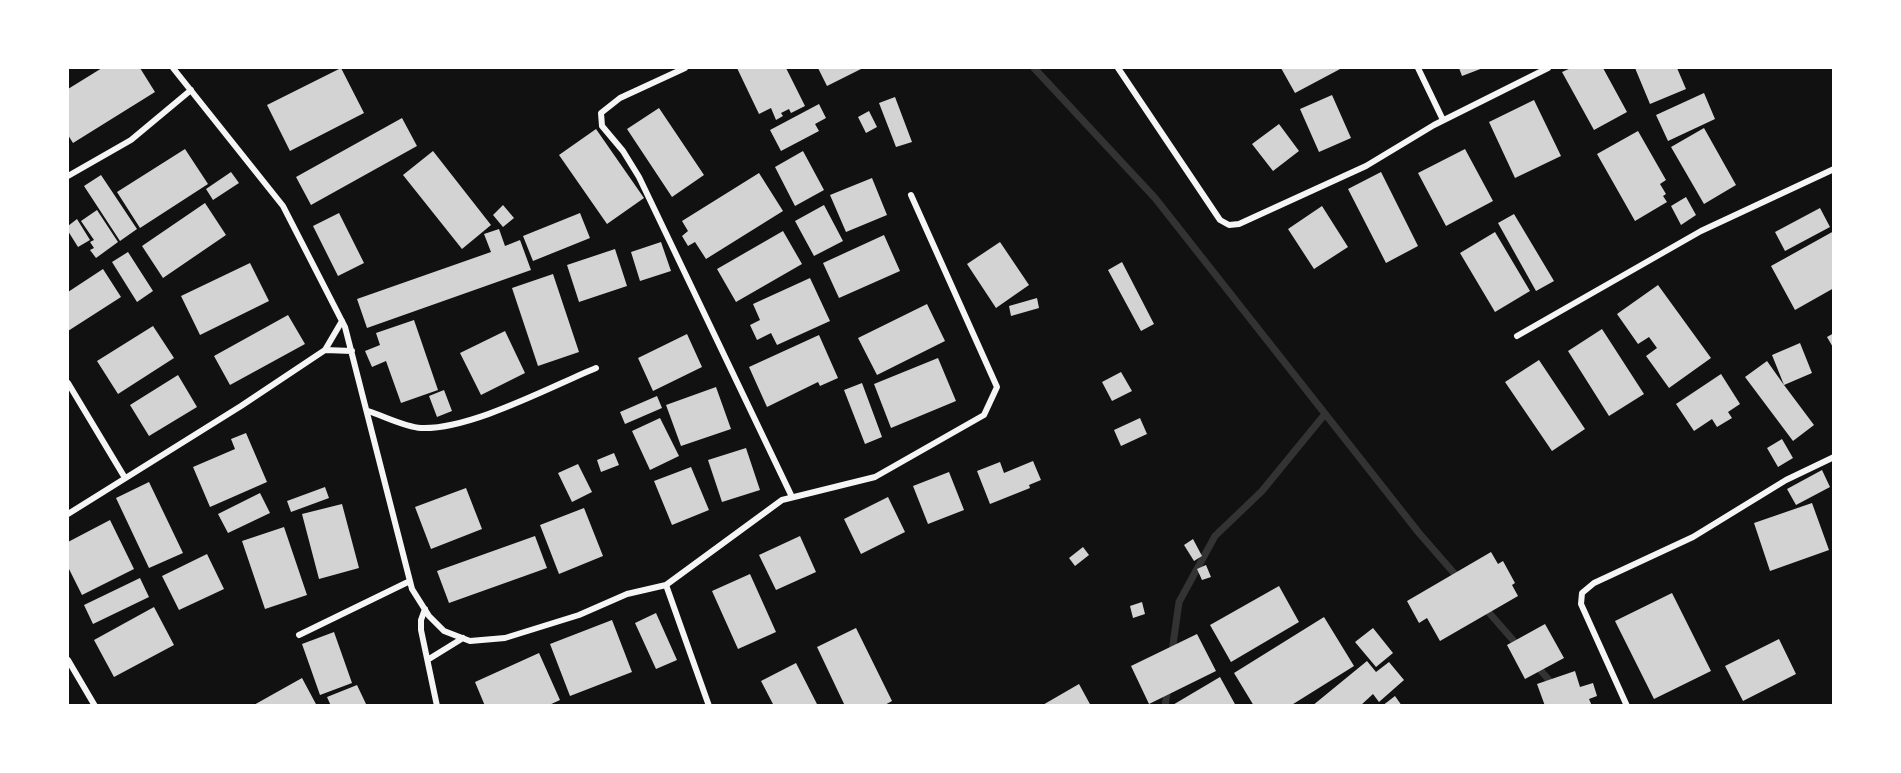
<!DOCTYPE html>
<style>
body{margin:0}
#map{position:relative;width:1901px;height:773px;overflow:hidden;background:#111;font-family:Figtree,sans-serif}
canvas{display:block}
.frame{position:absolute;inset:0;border:69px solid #fff;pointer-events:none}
</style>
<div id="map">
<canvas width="1901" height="773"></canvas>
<div class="frame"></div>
</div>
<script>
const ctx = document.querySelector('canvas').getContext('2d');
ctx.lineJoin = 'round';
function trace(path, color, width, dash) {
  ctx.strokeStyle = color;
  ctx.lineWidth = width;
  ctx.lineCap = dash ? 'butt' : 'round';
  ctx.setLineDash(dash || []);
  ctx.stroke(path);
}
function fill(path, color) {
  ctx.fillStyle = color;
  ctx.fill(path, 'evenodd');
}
const stream = new Path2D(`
 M1034 68 1155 198 1419 533 1460 580
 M1484 607 1520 648
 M1172 652 1179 602 1215 536 1262 491 1325 414
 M1536 665 1554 686
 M1165 706 1168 687`);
const building = new Path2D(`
 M102 68H140L155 92 73 143 68 135V89Z
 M341 68 364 113 290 151 267 105Z
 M737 68H786L805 106 791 113 789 109 781 113 783 116 776 120 771 108 759 114Z
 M818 68H863L827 86Z
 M1281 68H1342L1295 93Z
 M1459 68H1483L1462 76Z
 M1571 68H1603L1627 112 1594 130 1562 72Z
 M1635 68H1677L1686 89 1650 104Z
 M1704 93 1715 119 1668 141 1656 115Z
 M1332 95 1351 138 1319 152 1300 109Z
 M895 97 912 142 896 147 879 103Z
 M1534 100 1561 156 1515 178 1489 122Z
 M819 104 826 118 815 124 819 131 781 151 770 130Z
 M659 108 704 175 672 197 627 129Z
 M869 111 877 127 866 133 858 117Z
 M402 118 417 146 311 205 296 177Z
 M1279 124 1299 151 1273 171 1252 144Z
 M1704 128 1736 185 1704 204 1671 147Z
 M596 129 644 198 607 224 559 155Z
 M1638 131 1666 180 1660 184 1666 194 1663 196 1667 202 1635 221 1597 154Z
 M185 149 208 184 140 228 117 192Z
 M1465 149 1493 201 1446 226 1418 173Z
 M433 151 491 225 462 249 403 175Z
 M803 151 824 190 795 206 775 167Z
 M231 172 239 183 213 200 206 189Z
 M1381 172 1418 246 1386 263 1348 189Z
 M759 173 783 211 706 259 695 242 688 246 682 236 688 231 682 221Z
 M101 175 137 229 120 241 84 186Z
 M872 178 887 215 846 232 830 195Z
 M1686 197 1696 215 1681 225 1671 206Z
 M205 203 226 235 163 278 142 246Z
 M503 205 514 218 503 227 493 215Z
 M824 205 843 241 814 256 795 221Z
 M1322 206 1348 247 1314 269 1288 229Z
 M1820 208 1830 227 1785 251 1775 232Z
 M97 210 118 242 96 258 90 250 94 248 90 242 94 240 81 221Z
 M339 213 364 263 338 276 313 226Z
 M580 213 590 238 533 261 523 236Z
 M1514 214 1554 281 1536 291 1498 223Z
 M77 219 90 240 78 247 68 231V226Z
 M499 229 505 246 520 240 531 270 367 328 357 299 491 252 484 234Z
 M783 231 802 264 736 302 717 269Z
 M1834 231V288L1795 310 1771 266Z
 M1495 232 1530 291 1495 312 1460 253Z
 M884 235 900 271 839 298 823 263Z
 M661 242 671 271 640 281 631 252Z
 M1000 242 1029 285 996 308 967 264Z
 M615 249 627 286 579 302 567 265Z
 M128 252 153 291 137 302 112 262Z
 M1122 262 1154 324 1141 331 1108 270Z
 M250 263 269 301 200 335 181 296Z
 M103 269 121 297 68 331V292Z
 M553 274 579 352 538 366 512 288Z
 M810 278 830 321 777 345 771 333 757 340 750 325 760 320 753 304Z
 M1658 285 1711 358 1669 388 1646 356 1657 348 1649 337 1638 344 1617 314Z
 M1037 298 1039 308 1011 316 1009 306Z
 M927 304 945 341 877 375 858 338Z
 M288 315 305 344 230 385 214 356Z
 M414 320 438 390 401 403 386 361 372 367 365 351 380 345 376 333Z
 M153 326 174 358 118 394 97 361Z
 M1602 329 1644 394 1609 416 1568 351Z
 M505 331 525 373 481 395 460 353Z
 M1834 333V349L1827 337Z
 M687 334 702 367 653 391 638 358Z
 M819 335 838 378 820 386 818 382 767 407 749 367Z
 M1800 343 1812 373 1784 385 1814 425 1793 441 1745 377 1767 361 1784 385 1772 355Z
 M938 358 956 401 891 428 874 384Z
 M1539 360 1585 429 1552 451 1505 382Z
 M1121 372 1132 391 1112 401 1102 382Z
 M1721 374 1740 404 1728 412 1732 418 1717 427 1712 419 1694 431 1676 404Z
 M178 375 197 407 149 436 130 405Z
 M862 383 882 437 865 444 844 390Z
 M716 387 731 429 681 446 666 405Z
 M444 390 452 411 437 417 429 396Z
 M657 396 662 408 625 424 620 412Z
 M660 418 679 456 650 470 632 431Z
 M1140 418 1147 434 1121 446 1114 430Z
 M246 433 267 482 210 507 193 467 235 449 231 439Z
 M1782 439 1793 458 1778 467 1767 448Z
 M746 448 760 490 722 502 708 460Z
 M614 453 619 465 601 472 597 460Z
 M1033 461 1041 480 1029 485 1030 488 990 504 977 471 1000 462 1004 473Z
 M578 464 592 492 572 502 558 473Z
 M691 467 709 510 672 525 654 481Z
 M1822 470 1830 487 1796 505 1787 489Z
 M949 472 964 510 928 524 913 486Z
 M149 482 183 553 149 568 116 498Z
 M325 487 329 498 291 512 287 501Z
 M466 488 482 529 431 549 415 507Z
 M260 493 270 513 228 533 218 514Z
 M888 497 905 532 861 554 844 519Z
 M1812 503 1829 550 1770 571 1754 523Z
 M342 504 359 568 319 579 302 514Z
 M584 508 603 556 559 574 540 525Z
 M110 520 134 569 82 595 68 567V542Z
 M284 527 307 595 265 609 242 541Z
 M535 536 547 568 449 603 437 571Z
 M800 536 816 572 776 590 759 555Z
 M1193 539 1202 556 1194 561 1184 545Z
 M1083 547 1089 555 1075 566 1069 558Z
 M1491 552 1498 564 1503 561 1515 583 1512 585 1518 596 1440 641 1427 618 1419 623 1407 601Z
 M207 554 224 589 179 610 162 576Z
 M1206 565 1211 577 1202 580 1197 569Z
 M750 574 776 632 738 649 712 591Z
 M140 578 149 597 93 624 84 605Z
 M1279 586 1299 622 1231 662 1210 625Z
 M1672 593 1711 671 1654 699 1615 621Z
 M1142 602 1145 614 1133 618 1130 606Z
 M154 607 174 645 114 677 94 640Z
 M656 613 677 660 656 669 635 623Z
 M1324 617 1354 666 1290 706H1254L1234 673Z
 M612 620 632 672 570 696 550 644Z
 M1545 624 1564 658 1525 679 1507 645Z
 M856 628 892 701 883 706H845L817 647Z
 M1373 628 1393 653 1376 667 1355 642Z
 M334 632 352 683 320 695 302 644Z
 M1197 634 1216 671 1149 704 1131 666Z
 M1779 639 1796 674 1743 701 1725 666Z
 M539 653 560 700 547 706H485L475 682Z
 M1367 661 1376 672 1389 662 1404 680 1379 702 1373 694 1360 706H1312Z
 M796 663 818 706H774L761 681Z
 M1575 671 1580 687 1593 683 1597 696 1589 699 1592 706H1545L1537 684Z
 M1220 677 1236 706H1171Z
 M302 678 317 706H252Z
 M1079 684 1091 706H1041Z
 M357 685 366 704 331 706 327 697Z
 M1395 696 1402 706H1382Z`);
const minor = new Path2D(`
 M173 68 283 206 345 327 412 589 429 616 444 631 470 641 505 638 579 615 627 594 666 585 782 500 875 477 984 415 997 387 911 195
 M685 68 620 98 601 113 602 126 623 151 639 177 792 497
 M1118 68 1220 220 1229 225 1239 224 1366 166 1434 125 1548 68
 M1418 68 1443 120
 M68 176 131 140 191 90
 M1517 336 1701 231 1834 169
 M325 350 352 351
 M68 383 125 478
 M368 411C384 416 405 427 421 428 470 430 550 387 596 368
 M68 514 241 406 325 350 342 321
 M666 585 709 706
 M425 609 421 620V630L437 706
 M299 635 410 581
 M429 659 463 638
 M68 660 95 706
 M1627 706 1581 604 1582 593 1594 583 1693 537 1786 480 1834 457`);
trace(stream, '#333', 7);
fill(building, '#d3d3d3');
trace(minor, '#f5f5f5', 6);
</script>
